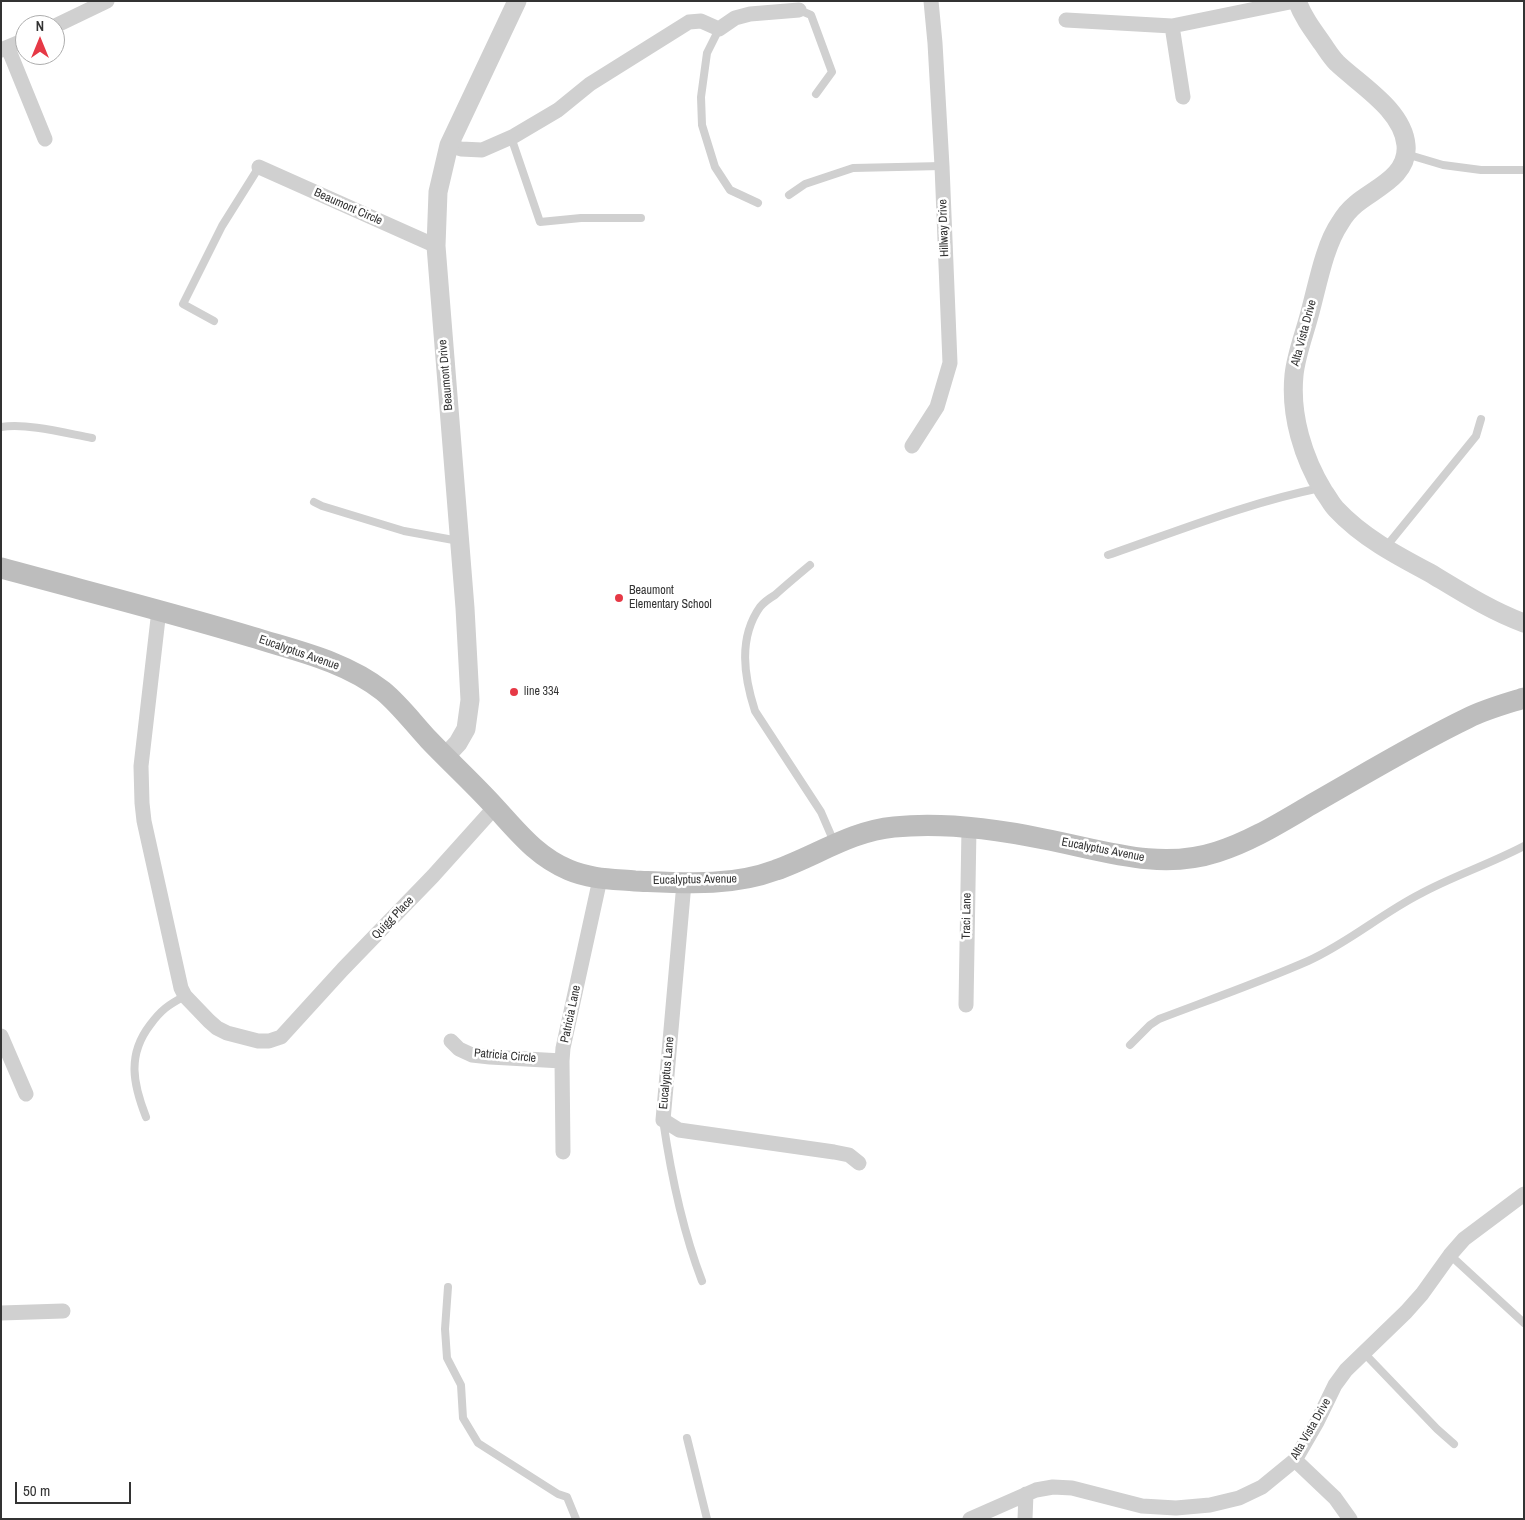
<!DOCTYPE html>
<style>
body{margin:0}
#map{position:relative;width:1525px;height:1520px;overflow:hidden;background:#fff;font-family:"Archivo Narrow",sans-serif}
canvas{display:block}
.frame{position:absolute;inset:0;border:2px solid #333;pointer-events:none}
.north{position:absolute;left:15px;top:15px;width:50px;height:50px;box-sizing:border-box;background:#fff;border:1px solid #adadad;border-radius:50%;rotate:0deg;font-size:14px;font-weight:700;line-height:20px;text-align:center;color:#333}
.north::after{content:'';display:block;margin:auto;width:18px;height:22px;background:#e63946;clip-path:polygon(50% 0,100% 100%,50% 72%,0 100%)}
.scale{position:absolute;left:15px;top:1482px;width:116px;height:22px;box-sizing:border-box;border:2px solid #333;border-top:0;padding-left:6px;font-size:15px;line-height:18px;white-space:nowrap;color:#333;-webkit-text-stroke:4px #fff;paint-order:stroke}
</style>
<div id="map">
<canvas width="1525" height="1520"></canvas>
<div class="frame"></div>
<div class="north">N</div>
<div class="scale">50 m</div>
</div>
<script>
const ctx = document.querySelector('canvas').getContext('2d');
ctx.lineJoin = 'round';
function trace(path, color, width, dash) {
  ctx.strokeStyle = color;
  ctx.lineWidth = width;
  ctx.lineCap = dash ? 'butt' : 'round';
  ctx.setLineDash(dash || []);
  ctx.stroke(path);
}
function drawText(font, color, halo, rows, align = 'center') {
  ctx.font = font + ' "Archivo Narrow",sans-serif';
  ctx.lineWidth = 5;
  ctx.setLineDash([]);
  ctx.textBaseline = 'middle';
  ctx.strokeStyle = halo;
  ctx.fillStyle = color;
  for (const [text, x, y, turn = 0] of rows) {
    ctx.save();
    ctx.translate(x, y);
    ctx.rotate((+turn || 0) * Math.PI / 180);
    ctx.textAlign = isNaN(turn) ? turn : align;
    if (halo) ctx.strokeText(text, 0, 0);
    ctx.fillText(text, 0, 0);
    ctx.restore();
  }
}
const service = new Path2D(`
 M799 10 811 15 832 72 816 94
 M719 29 707 53 701 97 702 125 715 167 730 190 758 203
 M511 137 540 222 581 218H641
 M1406 154 1443 165 1481 170H1524
 M789 195 805 184 853 168 942 166
 M214 321 183 304 222 226 259 167
 M1 427C28 423 65 433 92 438
 M314 502 322 506 404 531 459 541
 M1385 548 1476 436 1481 419
 M1108 555C1178 531 1247 503 1320 488
 M810 565C798 575 786 585 775 595 770 598 764 602 760 607 738 638 744 677 755 711L821 812 834 842
 M1130 1045 1150 1025 1159 1019C1209 1000 1260 982 1308 961 1348 943 1381 914 1420 894 1453 876 1490 864 1524 846
 M146 1117C133 1084 127 1055 150 1025 161 1010 168 1005 185 996
 M663 1120C671 1175 682 1229 702 1281
 M1450 1255 1524 1323
 M448 1287 445 1329 447 1358 461 1385 463 1418 478 1443 558 1494 567 1497 576 1519
 M1364 1353 1437 1429 1454 1444
 M687 1438 707 1519`);
const minor = new Path2D(`
 M1066 20 1172 26 1295 1
 M55 26 107 1
 M1172 26 1183 97
 M8 48 45 139
 M1 50 25 40
 M449 145 461 149 482 150 514 136 558 110 590 84 689 22 701 21 719 29 735 18 750 14 799 10
 M259 167 436 246
 M912 446 937 407 950 363 942 166 935 43 931 1
 M159 610 141 766 142 803 144 821 181 988 185 996 209 1021 217 1028 227 1033 258 1041H269L281 1037 343 969 433 876 495 807
 M684 883 663 1120 679 1130 834 1152 849 1155 859 1163
 M966 1005 969 828
 M1 1036 26 1094
 M451 1041 459 1049 472 1055 490 1057 562 1061
 M563 1152 562 1061 563 1048 600 879
 M1 1313 63 1311
 M1295 1460 1335 1498 1350 1519
 M970 1519 1036 1490 1053 1487 1072 1488 1142 1506 1176 1508 1210 1505 1239 1498 1262 1487 1295 1460 1317 1422 1335 1385 1346 1370 1406 1312 1422 1294 1450 1255 1464 1239 1524 1194
 M1025 1519 1026 1494`);
const tertiary = new Path2D(`
 M1297 1C1303 17 1312 29 1322 43 1327 50 1331 57 1337 63 1360 85 1403 110 1406 145 1409 176 1375 188 1356 204 1350 209 1344 216 1340 223 1324 246 1317 288 1309 316 1304 335 1296 355 1294 375 1290 415 1303 458 1324 492 1328 497 1331 504 1336 509 1362 537 1396 555 1430 573 1460 591 1491 611 1524 623
 M445 757 458 743 466 729 470 700 465 608 436 246 438 192 449 145 517 1`);
const secondary = new Path2D(`
 M1 568C85 591 169 612 252 637 297 651 345 661 383 691 400 705 414 724 429 740 450 762 473 783 494 806 518 832 536 856 569 870 590 879 613 879 635 881 683 883 731 887 776 870 816 856 851 831 894 827 943 822 996 829 1044 839 1102 850 1159 871 1217 852 1252 841 1283 821 1314 803 1365 774 1416 743 1468 718 1486 709 1505 704 1524 698`);
const markers = [
 [619,598,5,"#e63946"],
 [514,692,5,"#e63946"]
];
const streetNames = [
 ["Beaumont Circle",348,207,24],
 ["Hillway Drive",944,228,-92],
 ["Alta Vista Drive",1304,333,-75],
 ["Beaumont Drive",446,375,-95],
 ["Eucalyptus Avenue",299,653,19],
 ["Eucalyptus Avenue",1103,850,11],
 ["Eucalyptus Avenue",695,880,-1],
 ["Traci Lane",967,916,-89],
 ["Quigg Place",393,918,-46],
 ["Patricia Lane",571,1014,-78],
 ["Patricia Circle",505,1056,5],
 ["Eucalyptus Lane",667,1073,-85],
 ["Alta Vista Drive",1311,1429,-60]
];
const poiNames = [
 ["Beaumont",629,591],
 ["Elementary School",629,605],
 ["line 334",524,692]
];
trace(service, '#d0d0d0', 8);
trace(minor, '#d0d0d0', 15);
trace(tertiary, '#d0d0d0', 19);
trace(secondary, '#bdbdbd', 21);
for (const [x, y, r, color] of markers) {
  const dot = new Path2D();
  dot.arc(x, y, r, 0, 2 * Math.PI);
  ctx.fillStyle = color;
  ctx.fill(dot);
  trace(dot, '#fff', 2);
}
drawText('12px', '#333', '#fff', streetNames);
drawText('12px', '#333', '#fff', poiNames, 'left');
</script>
